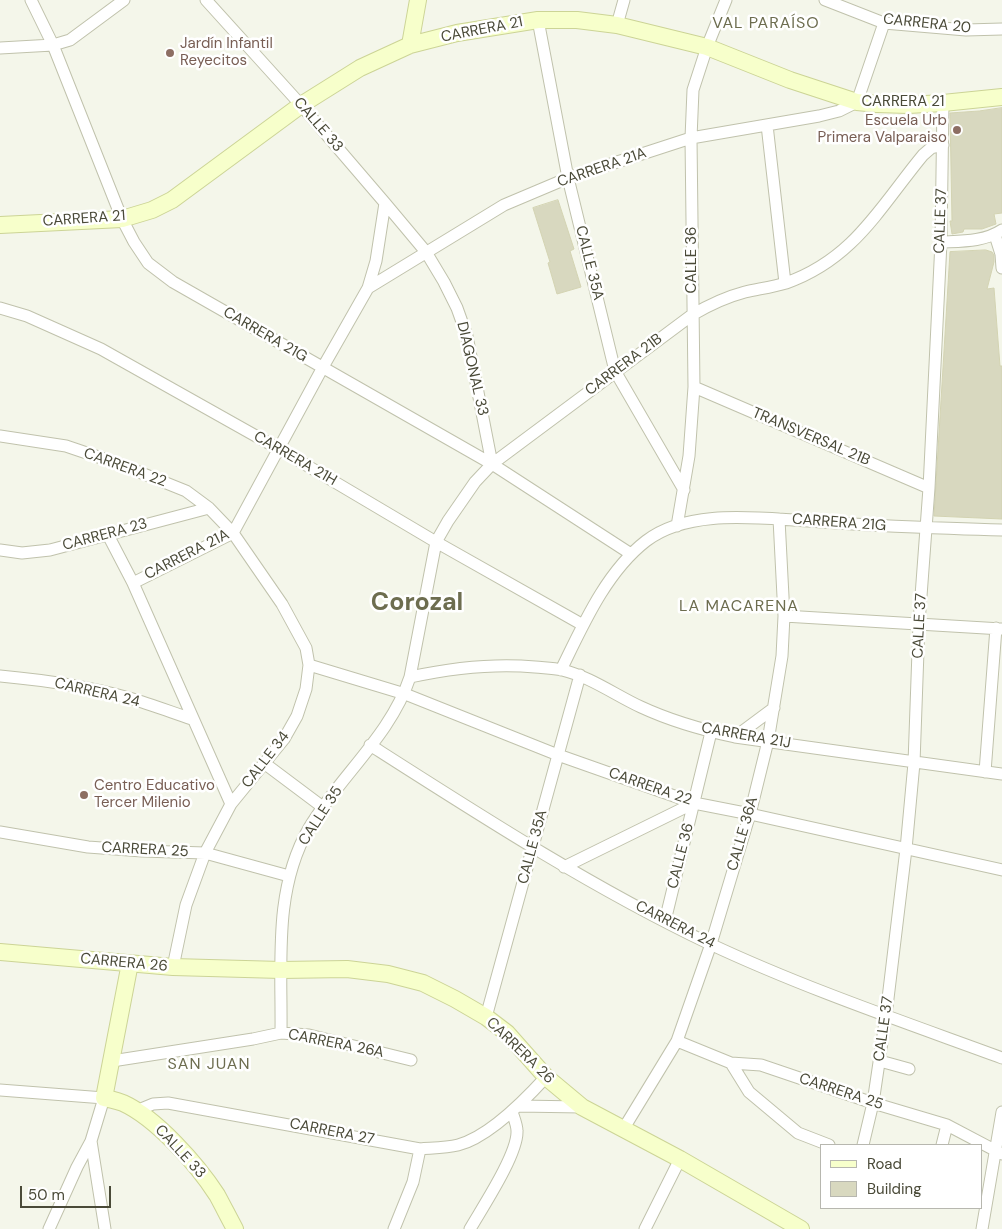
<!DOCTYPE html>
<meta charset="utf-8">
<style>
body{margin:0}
#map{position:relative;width:1002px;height:1229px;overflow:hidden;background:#f4f6ea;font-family:"DM Sans",sans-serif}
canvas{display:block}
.legend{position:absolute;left:820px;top:1144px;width:162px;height:65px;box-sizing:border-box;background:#fff;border:1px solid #b7b7af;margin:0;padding:6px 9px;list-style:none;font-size:15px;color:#4a4a38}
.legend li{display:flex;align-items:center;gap:10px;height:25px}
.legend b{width:25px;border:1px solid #b7b7af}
.scale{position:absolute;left:20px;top:1186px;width:91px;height:22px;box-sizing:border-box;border:2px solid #4a4a38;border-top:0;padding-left:6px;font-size:15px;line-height:18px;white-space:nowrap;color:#4a4a38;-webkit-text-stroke:4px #fff;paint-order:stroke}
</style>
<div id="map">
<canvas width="1002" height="1229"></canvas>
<ul class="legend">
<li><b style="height:6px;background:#f7ffcb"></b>Road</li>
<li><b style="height:14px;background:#d8d8bf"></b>Building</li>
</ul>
<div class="scale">50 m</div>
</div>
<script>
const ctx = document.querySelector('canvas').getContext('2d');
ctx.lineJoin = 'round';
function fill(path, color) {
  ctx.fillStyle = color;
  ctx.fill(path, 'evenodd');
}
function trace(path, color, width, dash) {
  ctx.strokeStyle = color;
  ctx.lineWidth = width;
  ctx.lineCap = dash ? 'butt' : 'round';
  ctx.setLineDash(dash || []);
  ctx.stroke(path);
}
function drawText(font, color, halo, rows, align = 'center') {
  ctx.font = font + ' "DM Sans",sans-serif';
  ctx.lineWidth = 5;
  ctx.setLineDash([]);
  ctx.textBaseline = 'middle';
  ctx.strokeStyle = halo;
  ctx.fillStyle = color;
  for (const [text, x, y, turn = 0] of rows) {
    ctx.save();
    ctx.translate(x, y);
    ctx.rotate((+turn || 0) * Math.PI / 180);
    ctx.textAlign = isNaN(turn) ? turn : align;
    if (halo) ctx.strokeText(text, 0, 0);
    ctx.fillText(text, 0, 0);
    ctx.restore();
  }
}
const building = new Path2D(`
 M1002 108V213L994 214 996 224 982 229H964L963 232 952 234 950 221H952L950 113 979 111Z
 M558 200 574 249 570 251 581 287 557 294 548 263 550 262 533 208Z
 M986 250 992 252 994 255V262L987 289 994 288 1000 366H1002V519L934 516 950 252Z`);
const street = new Path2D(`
 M31 0 53 45 122 219 134 242 148 263 173 282 492 464 631 554
 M206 0 301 105 385 203 426 252 444 282 457 308 467 336 492 464
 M825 0 884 23 966 30 1002 29
 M538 20 568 178 615 371 684 490
 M617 25 624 0
 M0 48 53 45 70 40 124 0
 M767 125 785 283
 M995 235 1001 254 1002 268
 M941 242C961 241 984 242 1002 230
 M368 288 376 261 385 203
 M0 308 27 316 101 349 279 449 436 542 583 625
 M694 387 929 488
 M0 436 66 446 119 464 186 491 209 508 233 533 282 604 306 648 309 665 306 689 297 716 284 739 231 804 205 853 186 905 173 967
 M677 526 689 456 694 387 691 138 693 90 707 47 726 0
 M108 535 133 583 231 804
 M0 550 22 553 50 550 209 508
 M133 583 233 533 323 367 368 288 504 205 568 178 691 138 819 116 839 111 857 102 884 23
 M784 616 1002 629
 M309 665 405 694 558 755 694 803 750 814 1002 870
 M561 670C583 625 606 572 646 541 685 511 747 517 793 520 819 522 844 523 869 525 914 527 958 529 1002 530
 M0 676C43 680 87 686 129 698 150 704 171 712 192 719
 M410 677C452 668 493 663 535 667 544 668 553 668 562 670 591 677 615 695 641 707 671 721 703 730 735 737L1002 774
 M735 737 774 708
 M370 745C481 816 591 887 710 944 804 988 904 1022 1002 1058
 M264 763 324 808
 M985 772 996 628
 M0 832 88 847 142 851 205 853 289 876
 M564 867 694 803
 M665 921 711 732
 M486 1017 580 675
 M281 1033C282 964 273 890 309 828 340 776 391 735 410 677L436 542 448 521 475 482 492 464 692 315C709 305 726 297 745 292 758 289 773 287 786 283 854 259 880 207 923 155L931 148 943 145
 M677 1041 731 1063 761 1065 873 1103 947 1125 1002 1154
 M112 1061 253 1039 281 1033 309 1035 411 1060
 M880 1061 909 1069
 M731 1063 749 1092 798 1133 829 1145
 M0 1090 104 1098 91 1141 77 1167 49 1229
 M518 1106 582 1107
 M136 1111 153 1104 168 1103 420 1149C432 1148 446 1148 458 1145 489 1137 525 1100 546 1077
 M624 1128 677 1041 711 944 750 814 768 741 782 656 784 616 779 519
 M91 1141 105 1229
 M863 1145 873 1103 886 1015 906 849 914 763 919 623 929 488 941 242 943 103
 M942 1145 947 1125
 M394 1229 413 1182 420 1149
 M470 1229C482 1208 518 1154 517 1131 517 1125 514 1118 512 1112
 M645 1229 680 1159
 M982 1229 1002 1112`);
const secondary = new Path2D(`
 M410 45 418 0
 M0 225 122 219 152 210 172 200 301 105 360 68 410 45 457 33 538 20H577L617 25 707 47 790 80 857 102 877 104 908 105 943 103 1002 97
 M0 952 173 967 281 970 347 969 388 974 423 983 455 999 486 1017 507 1033 546 1077 582 1107 680 1159 801 1229
 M130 963 104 1098C110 1099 117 1101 123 1103 156 1118 197 1164 217 1195 223 1206 229 1218 235 1229`);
const markers = [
 [170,53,5,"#8d6e63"],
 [957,130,5,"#8d6e63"],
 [84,795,5,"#8d6e63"]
];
const streetNames = [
 ["CARRERA 20",927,24,6],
 ["CARRERA 21",482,30,-11],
 ["CARRERA 21",903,102],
 ["CALLE 33",318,125,49],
 ["CARRERA 21A",602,168,-19],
 ["CARRERA 21",84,219,-4],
 ["CALLE 37",941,221,-88],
 ["CALLE 36",692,260,-90],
 ["CALLE 35A",589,263,76],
 ["CARRERA 21G",265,335,30],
 ["CARRERA 21B",624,365,-37],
 ["DIAGONAL 33",472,369,77],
 ["TRANSVERSAL 21B",811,437,23],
 ["CARRERA 21H",295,459,30],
 ["CARRERA 22",125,468,20],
 ["CARRERA 21G",839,523,4],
 ["CARRERA 23",105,535,-15],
 ["CARRERA 21A",187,555,-27],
 ["CALLE 37",920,626,-87],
 ["CARRERA 24",97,693,13],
 ["CARRERA 21J",746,736,10],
 ["CALLE 34",266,760,-52],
 ["CARRERA 22",650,787,19],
 ["CALLE 35",321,816,-57],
 ["CALLE 36A",743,834,-74],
 ["CALLE 35A",533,847,-75],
 ["CARRERA 25",145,850,3],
 ["CALLE 36",681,856,-76],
 ["CARRERA 24",675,925,27],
 ["CARRERA 26",124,963,5],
 ["CALLE 37",884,1029,-82],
 ["CARRERA 26A",336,1044,11],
 ["CARRERA 26",520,1051,44],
 ["CARRERA 25",841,1092,18],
 ["CARRERA 27",332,1132,11],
 ["CALLE 33",180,1152,47]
];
const educationNames = [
 ["Jardín Infantil",180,44],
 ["Reyecitos",180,61],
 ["Escuela Urb",947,121,"right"],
 ["Primera Valparaiso",947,138,"right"],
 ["Centro Educativo",94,786],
 ["Tercer Milenio",94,803]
];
const neighbourhoodNames = [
 ["VAL PARAÍSO",766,24],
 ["LA MACARENA",739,607],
 ["SAN JUAN",209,1065]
];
const townNames = [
 ["Corozal",417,603]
];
fill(building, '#d8d8bf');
trace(building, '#d3d3b2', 1);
trace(street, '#c0c2ac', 13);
trace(secondary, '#ccd496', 18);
trace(street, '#fff', 11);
trace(secondary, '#f7ffcb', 16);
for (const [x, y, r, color] of markers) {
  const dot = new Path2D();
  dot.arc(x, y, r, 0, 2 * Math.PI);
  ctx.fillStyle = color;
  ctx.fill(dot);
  trace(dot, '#fff', 2);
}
drawText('15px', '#4a4a38', '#fff', streetNames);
drawText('15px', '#785e54', '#fff', educationNames, 'left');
ctx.letterSpacing = '1px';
drawText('16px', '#6d6d4f', '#fff', neighbourhoodNames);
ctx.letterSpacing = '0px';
drawText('bold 25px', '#6d6d4f', '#fff', townNames);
</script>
